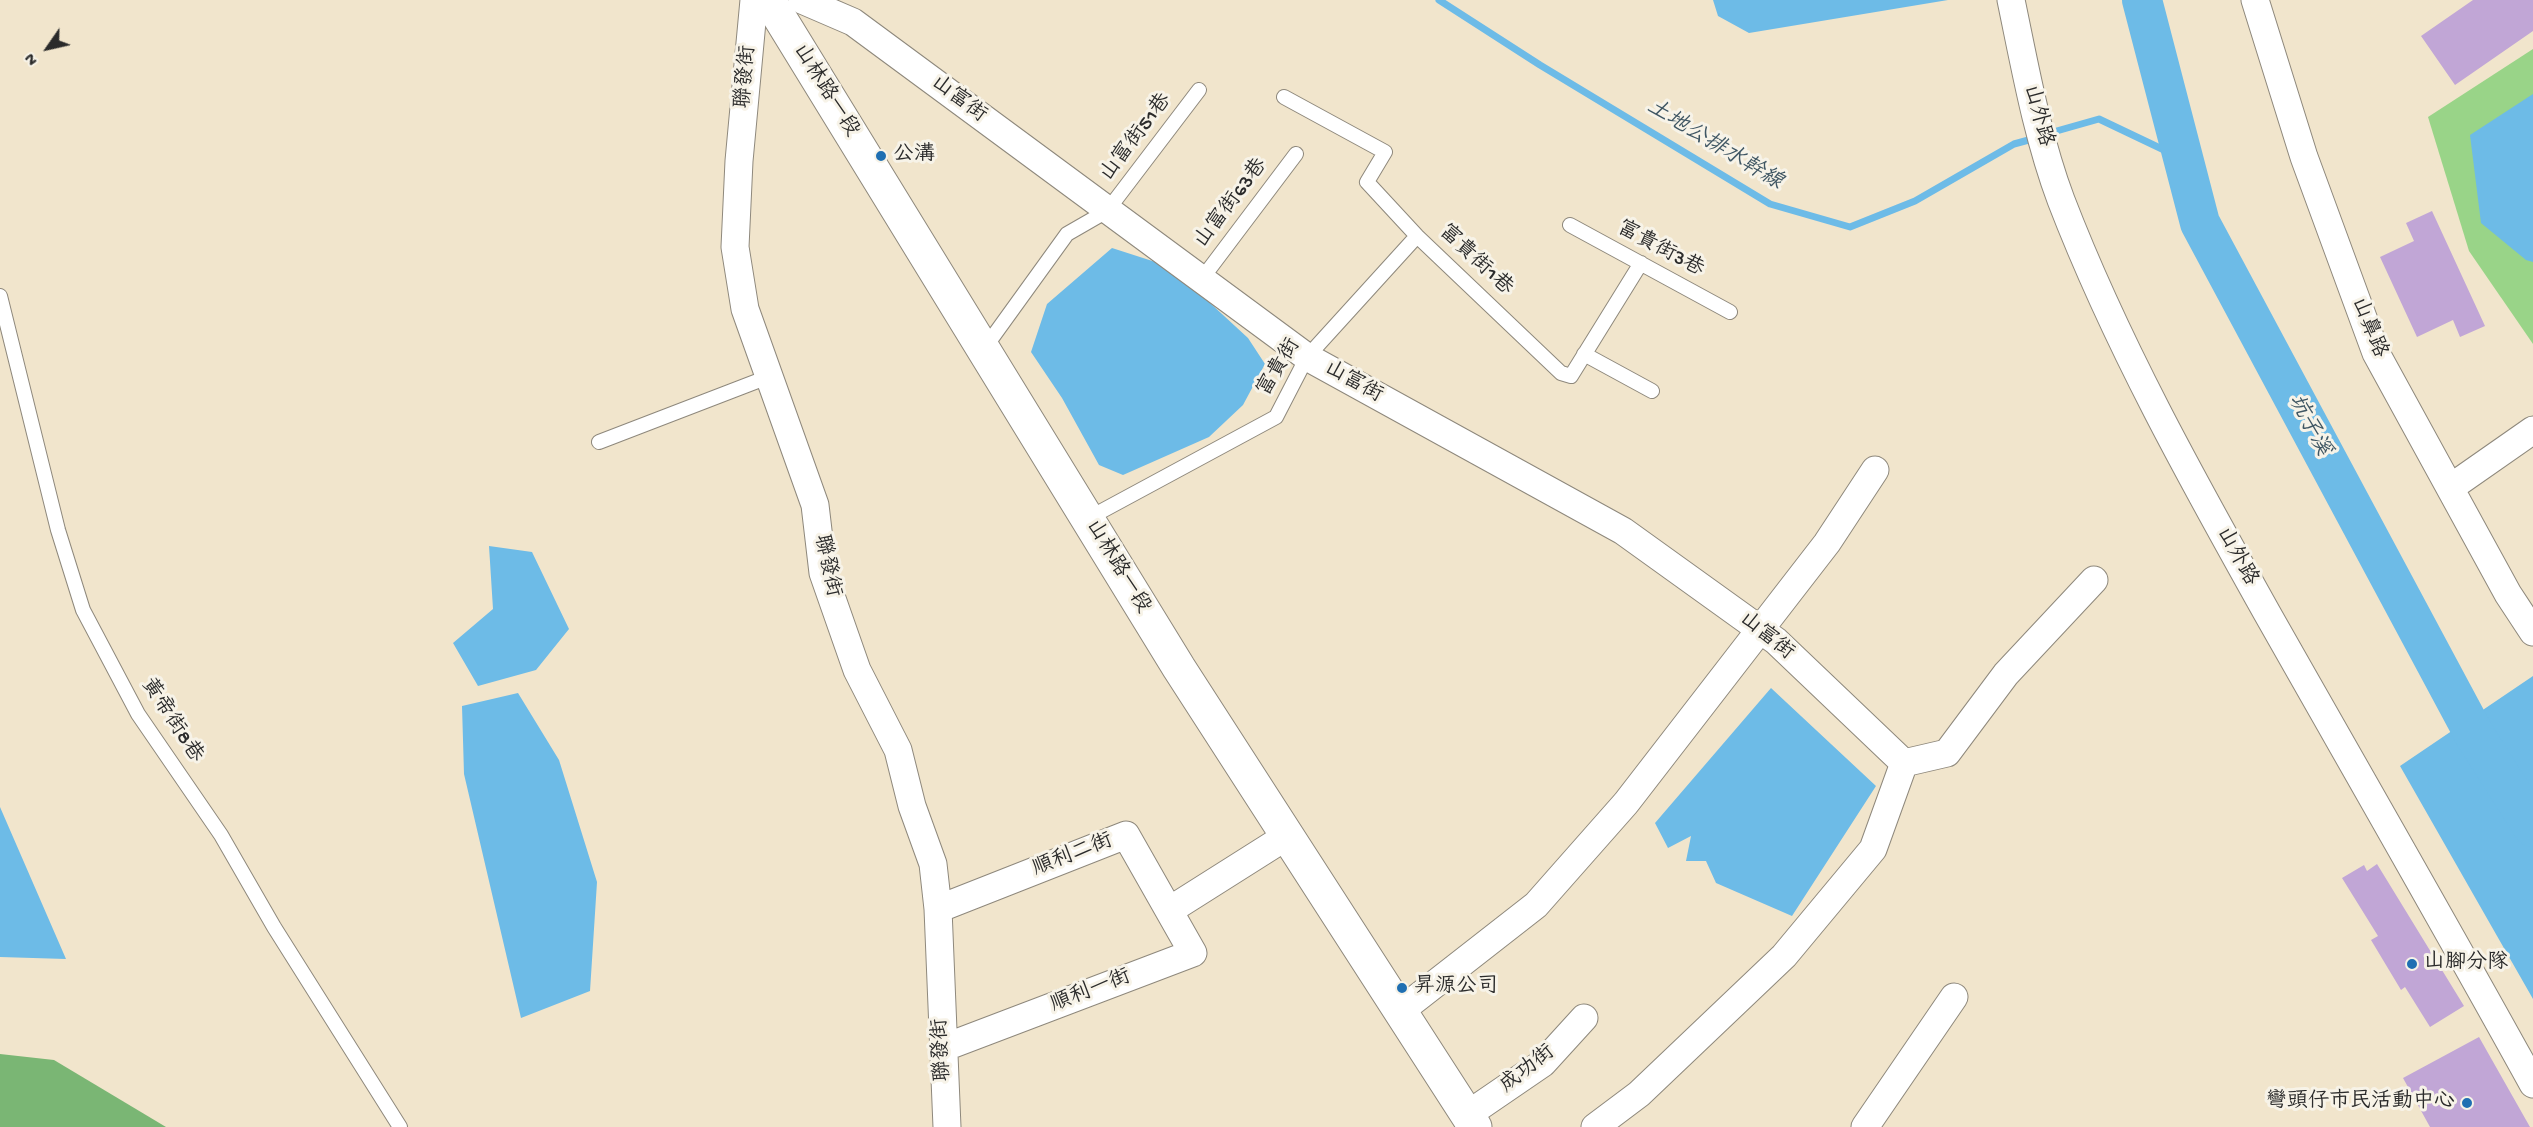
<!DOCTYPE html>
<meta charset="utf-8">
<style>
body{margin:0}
#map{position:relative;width:2533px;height:1127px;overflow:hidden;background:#f1e5cc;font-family:"Gochi Hand",sans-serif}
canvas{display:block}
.north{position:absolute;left:18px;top:18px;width:60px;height:60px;-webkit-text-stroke:4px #f7f3e8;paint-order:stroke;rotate:236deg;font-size:16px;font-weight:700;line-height:24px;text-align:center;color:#2b2b2b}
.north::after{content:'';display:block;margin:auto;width:21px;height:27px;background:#2b2b2b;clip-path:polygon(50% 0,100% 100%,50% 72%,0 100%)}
</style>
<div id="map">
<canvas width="2533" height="1127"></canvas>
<div class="north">N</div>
</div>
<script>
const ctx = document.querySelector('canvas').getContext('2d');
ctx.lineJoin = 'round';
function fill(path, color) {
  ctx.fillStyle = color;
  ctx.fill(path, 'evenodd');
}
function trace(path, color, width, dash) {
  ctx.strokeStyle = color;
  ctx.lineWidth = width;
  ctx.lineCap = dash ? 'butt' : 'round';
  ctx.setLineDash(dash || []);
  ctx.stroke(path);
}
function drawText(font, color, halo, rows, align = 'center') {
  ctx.font = font + ' "Gochi Hand","LXGW WenKai TC",sans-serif';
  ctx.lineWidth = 6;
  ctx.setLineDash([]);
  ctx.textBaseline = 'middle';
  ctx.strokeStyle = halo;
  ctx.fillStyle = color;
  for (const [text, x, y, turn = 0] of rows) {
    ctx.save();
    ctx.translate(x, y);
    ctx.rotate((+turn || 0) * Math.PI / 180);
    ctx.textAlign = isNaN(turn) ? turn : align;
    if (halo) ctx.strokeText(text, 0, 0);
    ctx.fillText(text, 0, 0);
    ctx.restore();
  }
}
const green = new Path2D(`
 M2533 49V344L2469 251 2428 117Z`);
const forest = new Path2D(`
 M0 1054 54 1060 166 1127H0Z`);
const water = new Path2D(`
 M1713 0H1948L1749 33 1718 16Z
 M2533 94V262L2526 260 2481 223 2470 135Z
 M1112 248 1171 267 1248 338 1265 364 1243 405 1209 437 1123 475 1099 465 1062 398 1031 352 1047 304Z
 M489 546 532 552 569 629 536 670 478 686 453 643 493 609Z
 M2533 676V999L2400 766Z
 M1771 688 1876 786 1792 916 1716 883 1706 861H1686L1691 836 1668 848 1655 823Z
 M518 693 559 760 597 882 590 991 521 1018 464 774 462 706Z
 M0 807 66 959 0 957Z`);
const stream = new Path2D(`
 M1439 0 1540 65 1770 204 1850 227 1915 201 2014 144 2036 138
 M2046 134 2099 119 2183 159`);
const river = new Path2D(`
 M2142 0 2200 223 2474 734 2533 827`);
const building = new Path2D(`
 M2473 0H2533V31L2455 85 2421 36Z
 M2432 211 2485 326 2460 337 2453 320 2417 337 2380 257 2414 241 2406 223Z
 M2377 864 2464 1006 2430 1027 2405 987 2401 990 2371 940 2378 936 2342 878 2364 865 2367 871Z
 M2479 1037 2530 1127H2430L2403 1078Z`);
const service = new Path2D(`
 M1284 97 1385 152 1367 182 1417 236 1561 373 1571 376 1641 263
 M1570 225 1730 312
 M1201 280 1296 154
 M0 296 58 530 83 610 138 714 221 835 274 927 400 1127
 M984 349 1067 234 1107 211 1199 90
 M1584 354 1652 391
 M599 442 768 377
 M1087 519 1276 417 1307 357 1417 236`);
const minor = new Path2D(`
 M754 0 739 161 735 247 745 309 815 505 823 573 857 670 898 750 912 806 933 864 938 909 947 1127
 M802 0 853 22 1307 357 1623 531 1776 641 1904 763
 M2011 0C2025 67 2037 136 2061 200 2116 343 2192 479 2267 613 2356 770 2446 926 2533 1084
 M2255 0 2304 157 2376 353 2508 594 2533 632
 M2450 488 2533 430
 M938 909 1126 835 1193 953 943 1048
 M1170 910 1287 836
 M1399 1012 1536 905 1626 803 1827 543 1875 470
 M1467 1115 1543 1063 1584 1018
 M1595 1127 1639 1094 1784 956 1873 849 1904 763 1947 753 2006 674 2094 580
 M1865 1127 1954 997`);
const secondary = new Path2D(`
 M769 0 1179 668 1475 1127`);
const markers = [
 [881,156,6,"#1f6fb2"],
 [2412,964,6,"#1f6fb2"],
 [1402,988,6,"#1f6fb2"],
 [2467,1103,6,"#1f6fb2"]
];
const streetNames = [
 ["聯發街",747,77,-85],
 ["山林路一段",825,91,58],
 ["山富街",958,100,37],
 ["山外路",2037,116,75],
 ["山富街51巷",1137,138,-53],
 ["山富街63巷",1232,204,-53],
 ["富貴街3巷",1660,250,28],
 ["富貴街1巷",1475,261,43],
 ["山鼻路",2368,328,68],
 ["富貴街",1280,368,-59],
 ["山富街",1353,383,29],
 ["山外路",2236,557,61],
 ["聯發街",826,566,78],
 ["山林路一段",1117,567,59],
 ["山富街",1766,637,39],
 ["黃帝街8巷",171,721,57],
 ["順利二街",1073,856,-21],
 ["順利一街",1091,992,-21],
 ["聯發街",943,1050,-93],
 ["成功街",1528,1070,-38]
];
const poiNames = [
 ["公溝",893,156],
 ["山腳分隊",2424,964],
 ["昇源公司",1414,988],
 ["彎頭仔市民活動中心",2455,1103,"right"]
];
const waterNames = [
 ["土地公排水幹線",1714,146,31],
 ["坑子溪",2308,426,62]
];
fill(green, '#99d488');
fill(forest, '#7ab674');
fill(water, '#6dbbe7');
trace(stream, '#6dbbe7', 7);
trace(river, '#6dbbe7', 40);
fill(building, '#c1a6d6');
trace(service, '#8e887c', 16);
trace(minor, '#8e887c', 29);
trace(secondary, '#8e887c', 35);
trace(service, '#fff', 14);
trace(minor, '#fff', 27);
trace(secondary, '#fff', 33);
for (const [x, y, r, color] of markers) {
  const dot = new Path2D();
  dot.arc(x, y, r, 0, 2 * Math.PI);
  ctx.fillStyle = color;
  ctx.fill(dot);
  trace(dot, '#f7f3e8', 2);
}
drawText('21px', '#2b2b2b', '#f7f3e8', streetNames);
drawText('21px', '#2b2b2b', '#f7f3e8', poiNames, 'left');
drawText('italic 22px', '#3f5663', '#f7f3e8', waterNames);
</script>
